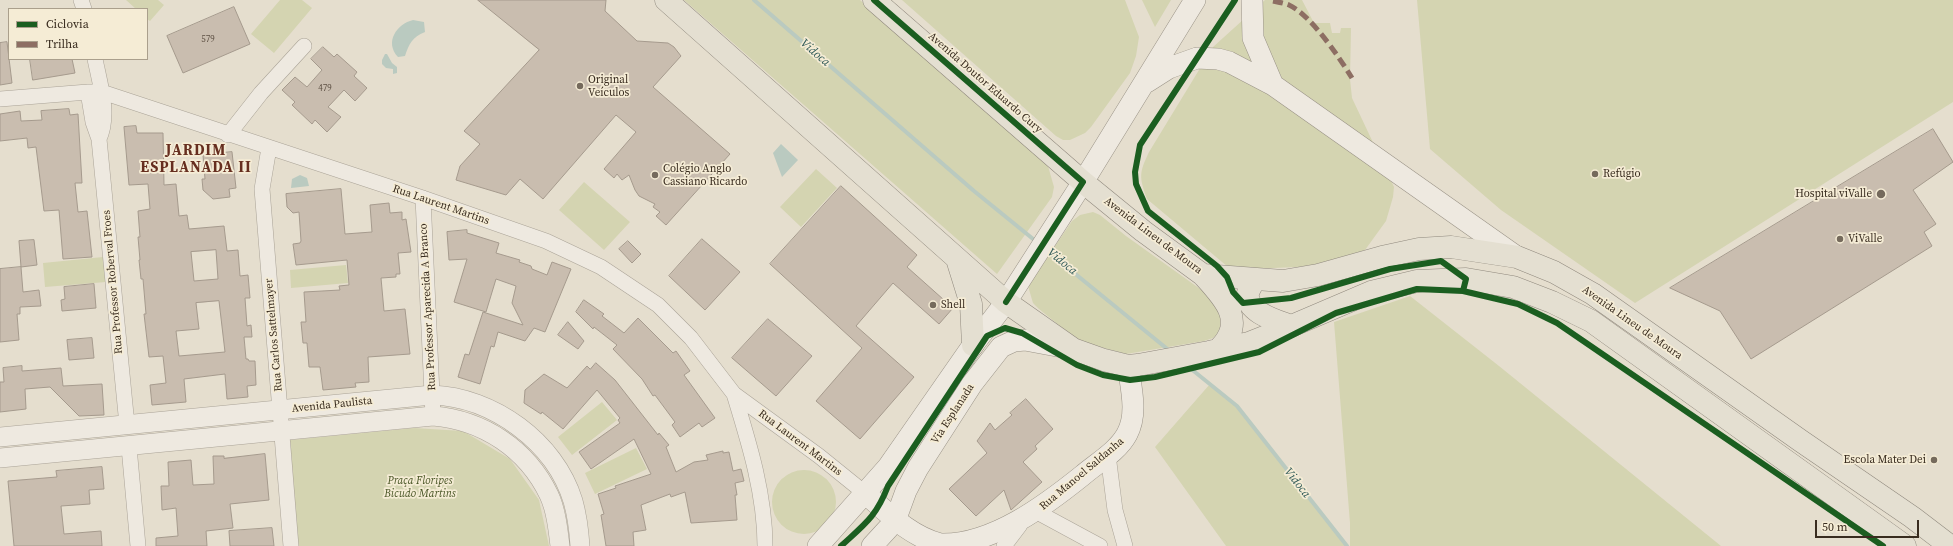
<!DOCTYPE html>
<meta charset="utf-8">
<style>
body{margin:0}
#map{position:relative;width:1953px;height:546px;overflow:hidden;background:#e5dece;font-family:"Source Serif 4",serif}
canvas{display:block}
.legend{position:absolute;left:8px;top:8px;width:140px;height:52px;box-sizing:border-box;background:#f5ecd5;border:1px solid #aa9f8c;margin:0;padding:5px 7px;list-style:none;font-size:12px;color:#392c1f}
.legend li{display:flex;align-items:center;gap:8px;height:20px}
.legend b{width:20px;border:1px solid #aa9f8c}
.scale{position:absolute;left:1815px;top:520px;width:104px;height:18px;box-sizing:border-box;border:2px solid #392c1f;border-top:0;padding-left:5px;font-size:12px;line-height:14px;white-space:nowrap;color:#392c1f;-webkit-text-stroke:3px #f5ecd5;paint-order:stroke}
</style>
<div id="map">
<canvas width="1953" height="546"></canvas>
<ul class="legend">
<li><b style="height:5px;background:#1b5e20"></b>Ciclovia</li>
<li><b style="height:5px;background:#8d6e63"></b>Trilha</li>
</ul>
<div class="scale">50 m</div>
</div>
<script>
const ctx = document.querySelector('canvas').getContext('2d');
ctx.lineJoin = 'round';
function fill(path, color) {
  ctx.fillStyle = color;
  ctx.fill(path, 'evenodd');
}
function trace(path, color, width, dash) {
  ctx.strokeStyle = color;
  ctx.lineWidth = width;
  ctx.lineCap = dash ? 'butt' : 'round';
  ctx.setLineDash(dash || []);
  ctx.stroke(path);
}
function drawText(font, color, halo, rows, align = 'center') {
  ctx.font = font + ' "Source Serif 4",serif';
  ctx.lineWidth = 3.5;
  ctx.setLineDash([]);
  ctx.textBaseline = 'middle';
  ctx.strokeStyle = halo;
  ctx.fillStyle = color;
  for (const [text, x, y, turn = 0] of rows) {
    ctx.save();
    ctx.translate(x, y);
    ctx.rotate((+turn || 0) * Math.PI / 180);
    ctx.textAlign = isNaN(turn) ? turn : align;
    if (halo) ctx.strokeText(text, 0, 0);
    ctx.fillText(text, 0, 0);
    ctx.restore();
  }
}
const green = new Path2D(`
 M126 0H158L164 5 150 21 147 19V9H136Z
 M280 0H302L312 8 274 53 251 34Z
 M684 0H860L1048 166 1054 187 1052 197 997 274Z
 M902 0H1125L1139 37 1136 56 1130 73 1091 127 1085 133 1070 140H1063L1056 136Z
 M1142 0H1171L1155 27Z
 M1265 0H1302L1314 23H1330L1332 33H1340L1341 28H1351L1350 79 1352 98 1394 187 1393 197 1386 221 1365 250 1319 266 1251 269 1228 267 1147 199C1139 177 1139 173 1149 152L1213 47Z
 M1417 0H1953V102L1635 303 1501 210 1430 149Z
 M816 169 837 188 801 227 780 207Z
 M584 182 630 222 604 250 559 210Z
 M1093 212 1100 215 1126 236 1210 296 1221 311 1220 332 1213 338 1204 341 1126 354 1089 344 1077 340 1039 309 1033 303 1028 286 1072 221 1080 215Z
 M103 257 106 282 45 287 43 263Z
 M346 265 348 283 291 288 290 270Z
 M1410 296 1499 366 1721 546H1350V523L1334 322Z
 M1210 384 1237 406 1347 546H1226L1155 447Z
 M602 402 617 420 572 455 558 437Z
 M414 428 463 431 510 459 539 500 549 546H298L290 440Z
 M636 448 647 469 595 494 585 473Z
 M772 502a32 32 0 1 1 64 0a32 32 0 1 1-64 0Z`);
const water = new Path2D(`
 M413 20 424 22 425 32C412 37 409 44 405 56L398 57C384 42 397 24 413 20Z
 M385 54H387L392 63 397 67V73L393 74V69L386 68 382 64V60Z
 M781 144 798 160 782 177 773 153Z
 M300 175 307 178 309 186 291 188 292 179Z`);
const stream = new Path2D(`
 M754 0 974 191 1038 243
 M1046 250 1171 352
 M1185 364 1237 406 1347 546`);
const building = new Path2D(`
 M478 0H606L605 11 637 41 668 43 674 47 681 56 653 87 730 154 666 225 656 216 660 212 653 207 655 204 639 196 635 190 629 175 622 180 617 174 614 178 604 169 636 132 616 115 543 199 520 179 506 195 456 180 460 166 480 144 464 131 539 50Z
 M234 7 250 44 183 73 167 36Z
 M7 42 12 83 0 85V43Z
 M323 47 334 57 337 54 357 72 354 76 367 88 355 101 344 90 328 107 341 117 327 132 315 120 312 124 292 105 295 102 282 90 295 77 307 87 322 70 311 59Z
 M30 59H72L75 73 33 80Z
 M69 109 70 115 78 114 82 183H75L78 212 87 211 92 257 63 259 59 210 44 211 36 147 28 148 27 138 0 141V114L20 111 21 121 42 120 41 111Z
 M136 126 137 133H163L164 185 176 184 179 216 187 215 189 229 224 226 227 251 238 250 240 276 248 275 250 298H245L247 326 251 325 252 337H244L246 359H248L249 361H255L256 385 247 386 248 397 227 399 225 374 184 379 186 402 152 405 150 385 166 383 163 356 149 357 144 314H146L143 279H141L139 260H140L138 237H140L138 211 150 209 148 184 129 185 124 127ZM216 250 218 279 194 281 191 252ZM219 301 225 352 179 356 176 331 199 329 196 303Z
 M1933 129 1953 162 1913 190 1936 224 1924 232 1932 246 1751 359 1720 311 1670 288Z
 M232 152 236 188 229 189 230 197 213 199 203 190 202 179H205L203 155Z
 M841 186 917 255 907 267 953 308 939 324 893 283 856 326 914 377 860 439 816 401 862 348 770 264Z
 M341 189 345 234 372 232 370 205 389 203 390 213 402 212V220L406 219 411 252 398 253 400 274H396V277L381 278 384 311 405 309 410 354 368 357 369 382 355 383 356 387 323 390 320 367H309L307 343H303L301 322H306L304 292 340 290 339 286 349 285 347 260 296 265 293 244 300 243 301 241 299 212 293 213 287 207 286 194Z
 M467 230V233L499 243 496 253 520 260 519 262 531 266 532 269 547 275 552 262 571 269 545 332 534 328 525 341 498 332 494 347 491 346 480 384 458 377 465 354 469 355 483 312 523 325 512 303 516 286 496 279 486 312 454 302 467 259 449 260 447 232Z
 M702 239 740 272 705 310 669 276Z
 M34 240 37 265 21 267 19 241Z
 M628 241 641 254 632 263 619 249Z
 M21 267 23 292 39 290 41 306 20 307V314H17L19 340 0 342V269Z
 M94 284 96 308 62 311 61 300 65 299 64 287Z
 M584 300 604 314 602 316 624 333 638 318 673 353 676 351 690 371 684 375 715 418 702 427 699 423 680 437 672 425 675 422 655 395 653 396 642 379 613 349 617 345 594 327 593 329 576 312Z
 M768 319 812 356 776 396 732 358Z
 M568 322 584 341 578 349 558 335Z
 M92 338 94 358 69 360 67 340Z
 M596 363 615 380 658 435 659 433 669 445 666 447 676 472 694 462 708 460 706 455 723 451V453L729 452 733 471 741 469 744 481 735 483 737 495H735L737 520 691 523 685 492 671 497 670 494 641 505 646 530 633 532 634 546H606L601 515 604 514 598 494 616 488 615 486 651 474 634 439 591 469 579 452 620 423 618 420 620 418 597 390 563 429 542 412 541 414 524 403 525 390 544 374 567 388 587 366 590 369Z
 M22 366V371L61 368 63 386 102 384 104 415 79 416 50 387 25 389 26 409 0 412V382H4L3 368Z
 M1026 399 1053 429 1035 446 1037 449 1023 462 1042 482 1011 510 1004 490 976 516 949 489 987 453 977 441 990 423 995 430 1012 415 1010 413Z
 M265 454 269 500 230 504 233 528 206 531 207 546H156V538L178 536 176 508 162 510 161 486H169L168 462 191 460 193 485 214 484 213 456H224V458Z
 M102 467 104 489 89 490 90 504 61 506 64 534 101 531 102 546H14L8 481 57 477 56 471Z
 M272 528 274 546H230L229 531Z`);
const minor = new Path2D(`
 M81 0 84 9
 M88 92 93 122 99 139C110 115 100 84 95 59
 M0 99 88 92H102L423 198 546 241 601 267 658 305 691 338 734 394 819 456 866 494
 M228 135 261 93 304 46
 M99 139 127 425
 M269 148 262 189 291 546
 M423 198 433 416
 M734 394C749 443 765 494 765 546
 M129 447 138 546
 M1108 455 1115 510 1125 546
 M1037 512 1100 546
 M1004 546 1020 525`);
const tertiary = new Path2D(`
 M0 437 432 395C493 397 555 442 573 501 577 515 579 531 580 546
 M0 458 433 416C483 420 527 449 549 495 556 510 558 529 560 546`);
const secondary = new Path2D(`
 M1252 0 1253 38 1273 85
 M1147 82 1169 68 1197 58 1218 59 1229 62 1273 85 1517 257
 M866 494C889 514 910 536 940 544 992 546 1047 504 1083 475 1097 463 1118 451 1127 434 1138 414 1131 388 1128 366
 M818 546 888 467 973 345 1006 302 1083 182 1195 0
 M872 546 895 521 906 491 918 468 972 384 1001 347 1014 341 1025 340 1073 349`);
const primary = new Path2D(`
 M666 0 1006 302 1073 349 1104 360 1128 366 1138 365 1209 352 1249 343 1282 330 1371 292 1417 281 1466 279 1513 287 1552 302 1591 321 1905 546
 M874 0 1083 182 1143 231 1203 275 1283 281 1318 275 1382 257 1419 249 1451 247 1517 257 1554 272 1593 294 1801 441 1912 517 1950 546
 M957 259 971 304 973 345
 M1203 275C1224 298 1247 321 1219 349
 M1255 279C1253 283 1249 289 1248 293 1245 313 1278 321 1291 326`);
const quiet = new Path2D(`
 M1273 1C1278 2 1284 3 1289 5 1311 15 1339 57 1352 78`);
const cycleway = new Path2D(`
 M874 0 1083 182 1006 302
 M1235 0 1140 145 1135 172 1136 184 1148 211 1217 266 1227 277 1233 292 1243 303 1291 298 1390 269 1441 261 1466 279 1463 291 1518 304 1557 323 1883 546
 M841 546C865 524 876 517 888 486L987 336 1005 328 1022 333 1077 365 1103 375 1130 380 1155 377 1259 352 1336 313 1417 289 1463 291`);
const markers = [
 [580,86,4,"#756a5c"],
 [1595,174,4,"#756a5c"],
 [655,175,4,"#756a5c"],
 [1881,194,5,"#756a5c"],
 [1840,239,4,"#756a5c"],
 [933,305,4,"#756a5c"],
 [1934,460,4,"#756a5c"]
];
const numberNames = [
 ["579",208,40],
 ["479",325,89]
];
const poiNames = [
 ["Original",588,80],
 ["Veículos",588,93],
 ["Colégio Anglo",663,169],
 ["Cassiano Ricardo",663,182],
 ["Refúgio",1603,174],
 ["Hospital viValle",1872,194,"right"],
 ["ViValle",1848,239],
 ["Shell",941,305],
 ["Escola Mater Dei",1926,460,"right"]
];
const streetNames = [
 ["Avenida Doutor Eduardo Cury",985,83,41],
 ["Rua Laurent Martins",441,205,19],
 ["Avenida Lineu de Moura",1153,236,37],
 ["Rua Professor Roberval Froes",113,282,-95],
 ["Rua Professor Aparecida A Branco",428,307,-93],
 ["Avenida Lineu de Moura",1632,323,35],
 ["Rua Carlos Sattelmayer",274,335,-95],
 ["Avenida Paulista",332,405,-6],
 ["Via Esplanada",953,414,-57],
 ["Rua Laurent Martins",800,443,37],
 ["Rua Manoel Saldanha",1082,474,-40]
];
const parkNames = [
 ["Praça Floripes",420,481],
 ["Bicudo Martins",420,494]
];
const waterNames = [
 ["Vidoca",815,53,41],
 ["Vidoca",1062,262,39],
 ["Vidoca",1297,483,52]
];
const districtNames = [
 ["JARDIM",196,151],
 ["ESPLANADA II",196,168]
];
fill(green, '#d4d4b1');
fill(water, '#bacac0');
trace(stream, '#bacac0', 4);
fill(building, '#c9bdaf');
trace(building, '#a59a8d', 1);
trace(minor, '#aaa397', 16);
trace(tertiary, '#aaa397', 20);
trace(secondary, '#9a9387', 22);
trace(primary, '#90897e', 23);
trace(minor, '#eee9e0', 15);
trace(tertiary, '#eee9e0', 19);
trace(secondary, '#eee9e0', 21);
trace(primary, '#e4dfd1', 22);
trace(quiet, '#8d6e63', 5, [10, 5]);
trace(cycleway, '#1b5e20', 6);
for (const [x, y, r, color] of markers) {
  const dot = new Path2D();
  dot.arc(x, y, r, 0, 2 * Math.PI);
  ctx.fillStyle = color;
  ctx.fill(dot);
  trace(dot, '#f5ecd5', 1.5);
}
drawText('9px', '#5d5043', null, numberNames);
drawText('11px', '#392c1f', '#f5ecd5', poiNames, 'left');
drawText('11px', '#392c1f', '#f5ecd5', streetNames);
drawText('italic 11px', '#495626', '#f5ecd5', parkNames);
drawText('italic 12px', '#2f5957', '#f5ecd5', waterNames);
ctx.letterSpacing = '1px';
drawText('bold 15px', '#662e1f', '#f5ecd5', districtNames);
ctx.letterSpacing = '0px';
</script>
